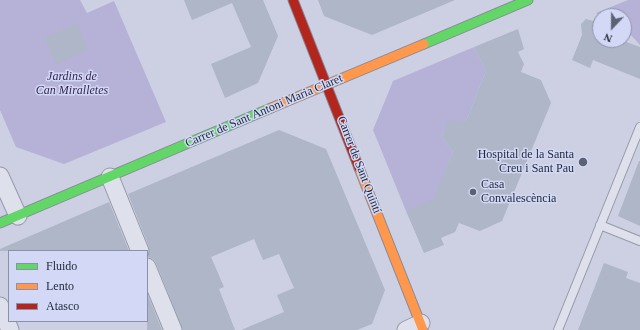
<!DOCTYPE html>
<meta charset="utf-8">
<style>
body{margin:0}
#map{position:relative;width:640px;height:330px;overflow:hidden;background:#cdd0e3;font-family:"Times New Roman",serif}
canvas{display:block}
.legend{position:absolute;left:8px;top:250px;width:140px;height:72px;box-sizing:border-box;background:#d2d8f5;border:1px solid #8a92a9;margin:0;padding:5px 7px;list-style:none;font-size:12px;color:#1e2837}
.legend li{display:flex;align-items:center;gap:8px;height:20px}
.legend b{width:20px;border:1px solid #8a92a9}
.north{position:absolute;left:592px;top:8px;width:40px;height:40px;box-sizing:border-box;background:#d2d8f5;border:1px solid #8a92a9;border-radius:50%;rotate:202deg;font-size:11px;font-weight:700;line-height:16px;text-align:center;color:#1e2837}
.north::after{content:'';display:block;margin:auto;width:14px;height:18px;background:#5b6373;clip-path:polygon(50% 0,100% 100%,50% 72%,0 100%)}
</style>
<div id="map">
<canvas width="640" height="330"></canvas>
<ul class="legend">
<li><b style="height:5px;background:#63d668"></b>Fluido</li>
<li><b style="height:5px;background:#ff974d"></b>Lento</li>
<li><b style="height:5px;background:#b3261e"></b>Atasco</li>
</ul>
<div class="north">N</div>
</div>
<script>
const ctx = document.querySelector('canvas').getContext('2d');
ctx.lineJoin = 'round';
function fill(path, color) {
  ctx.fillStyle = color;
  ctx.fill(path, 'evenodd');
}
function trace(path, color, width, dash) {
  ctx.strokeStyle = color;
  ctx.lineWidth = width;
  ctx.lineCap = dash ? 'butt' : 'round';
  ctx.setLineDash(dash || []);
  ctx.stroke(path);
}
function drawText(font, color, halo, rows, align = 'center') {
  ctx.font = font + ' "Times New Roman",serif';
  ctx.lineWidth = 3;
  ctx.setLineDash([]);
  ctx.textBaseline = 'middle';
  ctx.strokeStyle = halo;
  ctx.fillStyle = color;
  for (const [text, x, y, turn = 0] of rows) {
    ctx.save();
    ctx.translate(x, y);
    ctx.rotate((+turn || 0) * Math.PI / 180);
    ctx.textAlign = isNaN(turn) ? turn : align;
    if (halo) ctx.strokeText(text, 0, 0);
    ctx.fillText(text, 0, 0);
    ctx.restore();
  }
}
const green = new Path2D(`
 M0 0H80L87 13 114 1 166 122 64 164 16 147 0 110Z
 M628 0H640V45L629 33 624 32V16H600L596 13Z
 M474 47 486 71 466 121 447 124 442 137 453 152 433 202 406 211 373 130 393 81Z`);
const building = new Path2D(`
 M184 0H263L278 36 258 83 225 98 211 64 251 47 232 3 192 20Z
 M318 0H455L372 35 324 16Z
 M586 19 596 22 600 29V40H621L640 47V79L593 60 590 68 572 60 582 35 581 24Z
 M77 24 88 50 56 64 44 38Z
 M518 29 524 49 518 52 524 64 521 72 541 80 551 103 502 221 480 231 459 223 455 232 441 238 444 245 424 253 406 211 433 200 453 152 442 137 447 122 466 121 486 71 474 47Z
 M279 130 326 149 385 290 372 324 357 330H241L284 312 277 295 294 288 279 254 263 260 254 239 211 257 224 287 219 289 235 330H183L156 263 153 259 148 257 149 247 128 194Z
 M639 161H640V226L618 216Z
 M109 202 129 251H0V249Z
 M604 263 628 272 626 278 640 283V330H578Z
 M147 293 162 330H147Z`);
const lane = new Path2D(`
 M600 225 640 241
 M558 330 640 127`);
const street = new Path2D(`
 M0 176 18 216
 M110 177 140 251
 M147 267 173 330
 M0 306 10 330
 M406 330 421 323`);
const fast = new Path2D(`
 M424 44 528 0
 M0 223 271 108`);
const slow = new Path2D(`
 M271 108 424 44
 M359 168 423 330`);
const jam = new Path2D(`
 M293 0 359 168`);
const markers = [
 [583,162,5,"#5b6373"],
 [473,192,4,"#5b6373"]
];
const parkNames = [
 ["Jardins de",72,77],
 ["Can Miralletes",72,91]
];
const streetNames = [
 ["Carrer de Sant Antoni Maria Claret",264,111,-23],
 ["Carrer de Sant Quintí",359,165,69]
];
const poiNames = [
 ["Hospital de la Santa",574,155],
 ["Creu i Sant Pau",574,169],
 ["Casa",481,185,"left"],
 ["Convalescència",481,199,"left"]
];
fill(green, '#b6b1d6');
fill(building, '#aeb6c7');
trace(lane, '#969aa8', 10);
trace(street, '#969aa8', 19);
trace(fast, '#868a98', 11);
trace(slow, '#868a98', 11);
trace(jam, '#868a98', 11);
trace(lane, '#dee0ec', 8);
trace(street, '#dee0ec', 17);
trace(fast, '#63d668', 9);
trace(slow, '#ff974d', 9);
trace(jam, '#b3261e', 9);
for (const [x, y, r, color] of markers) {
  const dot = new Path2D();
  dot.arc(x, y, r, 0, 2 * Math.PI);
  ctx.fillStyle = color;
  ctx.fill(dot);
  trace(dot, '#d2d8f5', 1.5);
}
drawText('italic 12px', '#362553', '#d2d8f5', parkNames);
drawText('12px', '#1e2837', '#d2d8f5', streetNames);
drawText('12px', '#1e2837', '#d2d8f5', poiNames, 'right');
</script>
